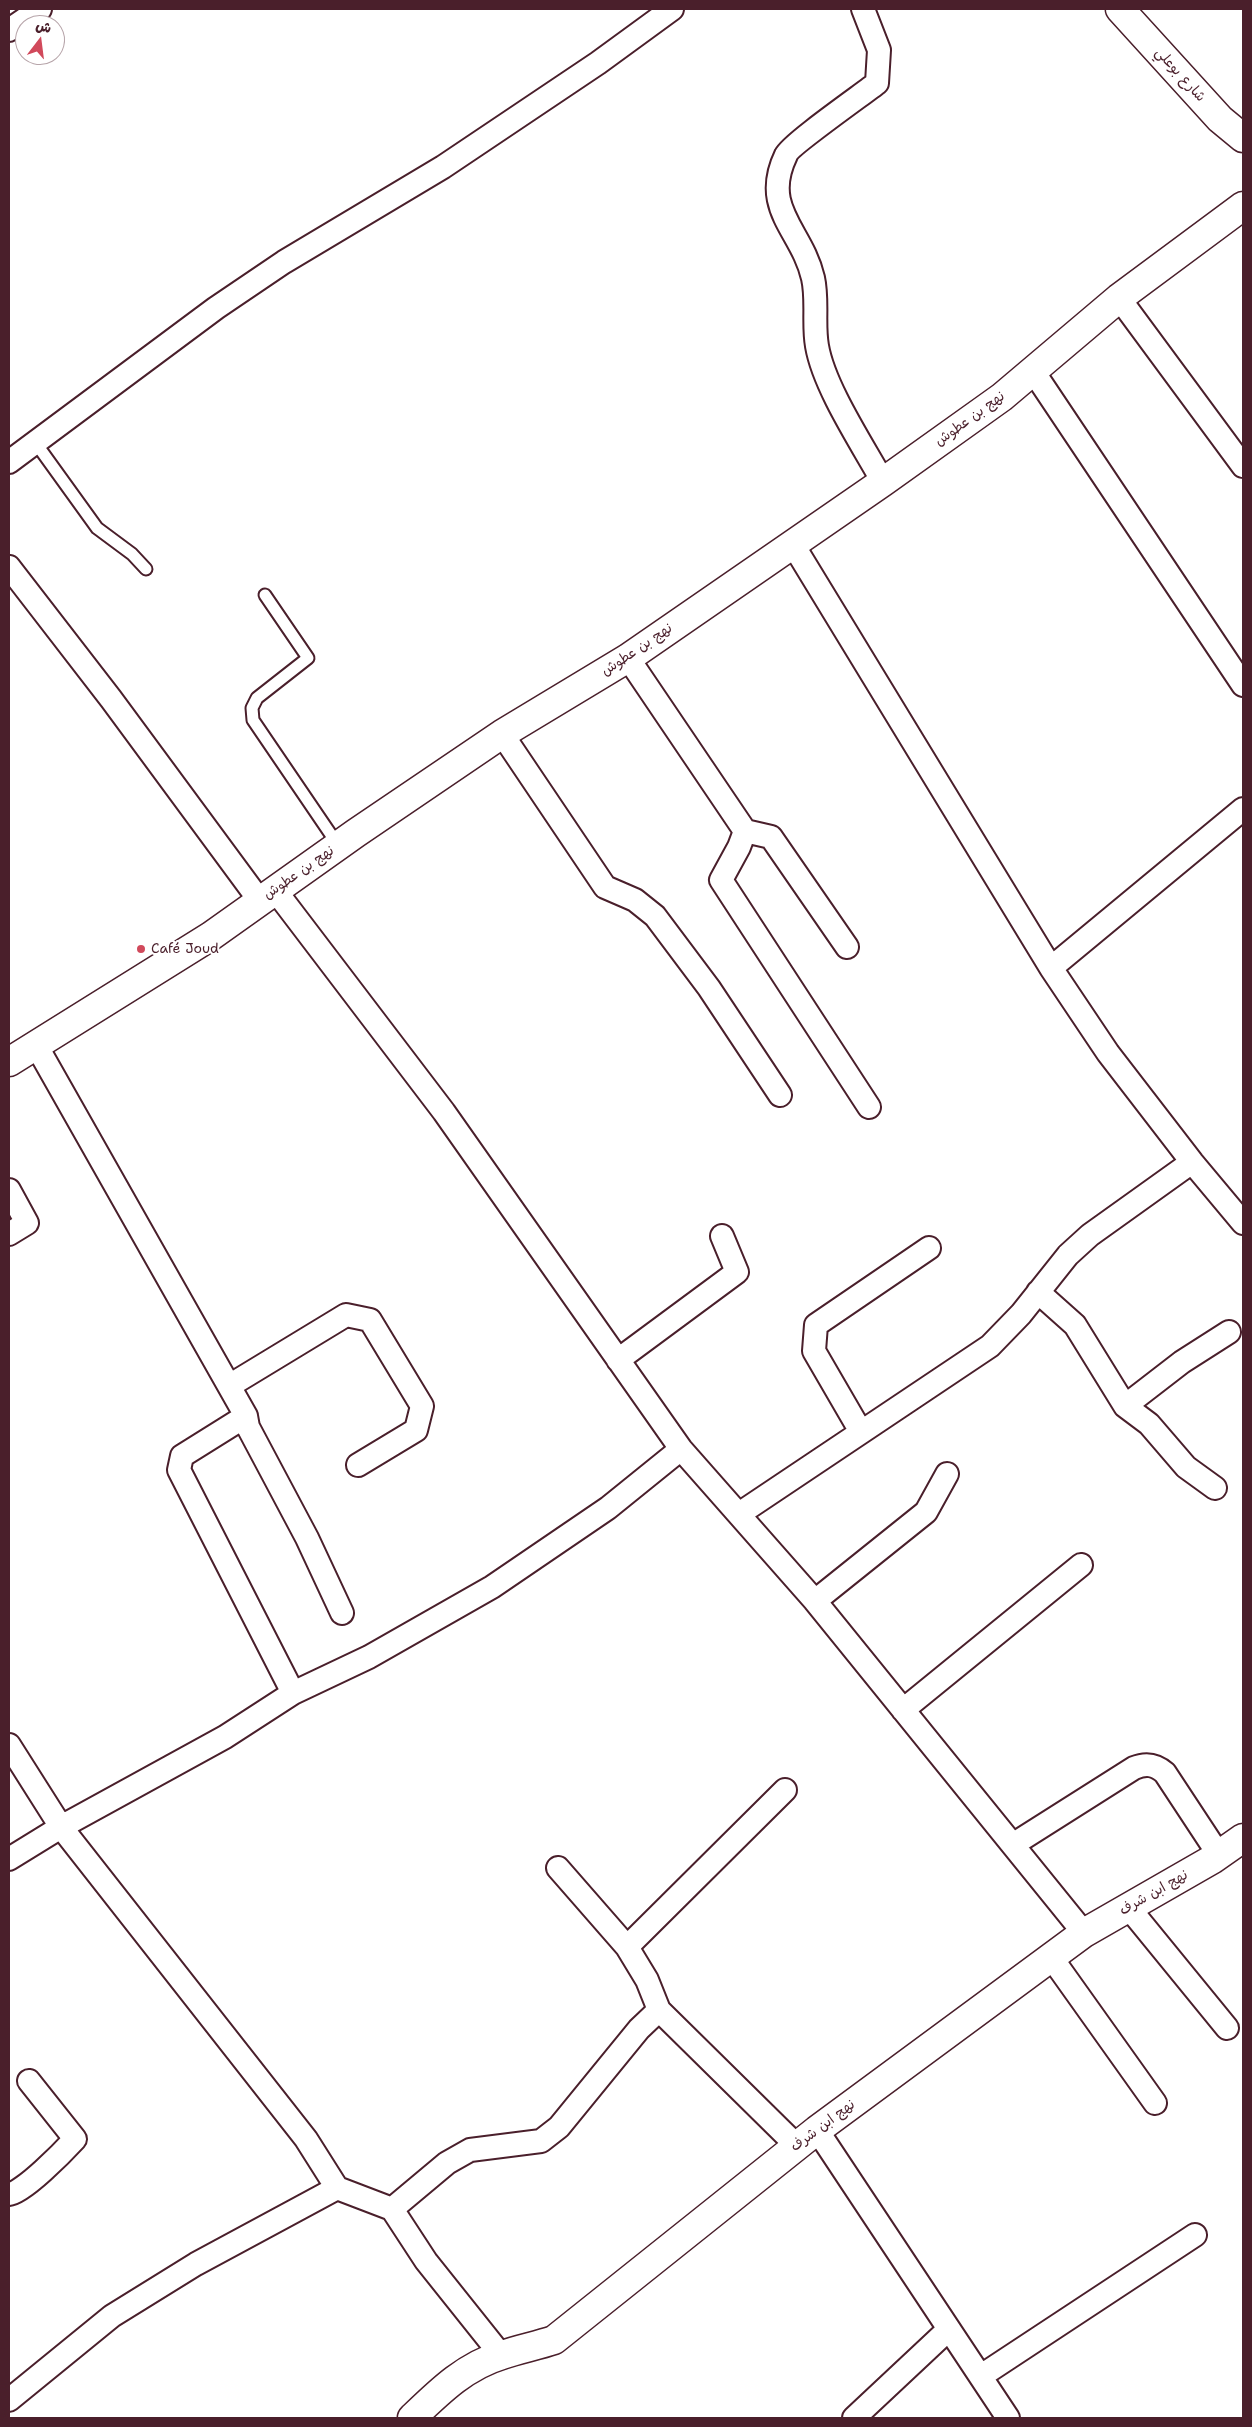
<!DOCTYPE html>
<meta charset="utf-8">
<style>
body{margin:0}
#map{position:relative;width:1252px;height:2427px;overflow:hidden;background:#fff;font-family:"Shantell Sans","Playpen Sans Arabic",sans-serif}
canvas{display:block}
.frame{position:absolute;inset:0;border:10px solid #4a1f2b;pointer-events:none}
.north{position:absolute;left:15px;top:15px;width:50px;height:50px;box-sizing:border-box;background:#fff;border:1px solid #b7a5aa;border-radius:50%;rotate:15deg;font-size:14px;font-weight:700;line-height:20px;text-align:center;color:#4a1f2b}
.north::after{content:'';display:block;margin:auto;width:18px;height:22px;background:#d1495b;clip-path:polygon(50% 0,100% 100%,50% 72%,0 100%)}
</style>
<div id="map">
<canvas width="1252" height="2427"></canvas>
<div class="frame"></div>
<div class="north">ش</div>
</div>
<script>
const ctx = document.querySelector('canvas').getContext('2d');
ctx.lineJoin = 'round';
function trace(path, color, width, dash) {
  ctx.strokeStyle = color;
  ctx.lineWidth = width;
  ctx.lineCap = dash ? 'butt' : 'round';
  ctx.setLineDash(dash || []);
  ctx.stroke(path);
}
function drawText(font, color, halo, rows, align = 'center') {
  ctx.font = font + ' "Shantell Sans","Playpen Sans Arabic",sans-serif';
  ctx.lineWidth = 4;
  ctx.setLineDash([]);
  ctx.textBaseline = 'middle';
  ctx.strokeStyle = halo;
  ctx.fillStyle = color;
  for (const [text, x, y, turn = 0] of rows) {
    ctx.save();
    ctx.translate(x, y);
    ctx.rotate((+turn || 0) * Math.PI / 180);
    ctx.textAlign = isNaN(turn) ? turn : align;
    if (halo) ctx.strokeText(text, 0, 0);
    ctx.fillText(text, 0, 0);
    ctx.restore();
  }
}
const lane = new Path2D(`
 M35 442 97 528 132 554 146 569
 M265 595 308 658 257 698 252 708 253 720 338 845`);
const street = new Path2D(`
 M863 9 879 50 877 83C863 94 790 145 786 155 760 209 802 230 813 278 818 300 813 324 817 346 824 387 862 444 883 482
 M9 30 40 9
 M1119 298 1243 466
 M1033 371 1243 685
 M9 462 216 308 284 262 443 167 598 63 672 9
 M792 543 1051 968 1243 809
 M9 567 111 699 260 901
 M628 658 745 831 771 837 847 947
 M502 734 605 887 635 900 655 916 709 988 780 1095
 M745 831 739 847 721 880 869 1107
 M275 890 444 1112 681 1449 815 1601 1084 1933
 M1051 968 1108 1053 1192 1162 1243 1223
 M36 1045 246 1416 182 1456 179 1470 293 1693
 M9 1190 27 1223 9 1234
 M1038 1292 1075 1325 1125 1406 1149 1424 1186 1467 1215 1488
 M618 1360 737 1272 722 1236
 M229 1386 346 1315 370 1320 422 1406 416 1430 358 1465
 M1125 1406 1182 1362 1229 1332
 M246 1416 248 1427 307 1538 342 1613
 M861 1432 814 1351 816 1325 929 1248
 M739 1514 990 1346 1021 1314 1068 1255 1090 1235 1192 1162
 M815 1601 926 1512 947 1474
 M903 1710 1081 1565
 M9 1745 61 1827 225 1737 293 1693 369 1657 492 1587 608 1508 681 1449
 M1014 1844 1134 1768C1146 1763 1155 1764 1165 1773L1219 1855
 M9 1859 61 1827 306 2139 337 2188 392 2209 426 2261 501 2355
 M1129 1908 1227 2028
 M627 1947 785 1790
 M1051 1957 1155 2103
 M659 2010 797 2146
 M817 2130 1008 2418
 M9 2194C23 2193 64 2151 75 2139L29 2081
 M392 2209 447 2163 470 2150 541 2141 559 2127 639 2029 659 2010 647 1980 627 1947 558 1868
 M981 2376 1195 2235
 M9 2400 112 2316 196 2264 337 2188
 M854 2418 949 2329`);
const secondary = new Path2D(`
 M1120 9 1220 119 1243 138
 M9 1062 211 936 356 833 502 734 628 658 883 482 1002 397 1119 298 1243 206
 M412 2418C439 2392 465 2366 502 2355 519 2349 536 2346 554 2340L817 2130 1084 1933 1213 1859 1243 1838`);
const markers = [
 [141,949,5,"#d1495b"]
];
const streetNames = [
 ["شارع بوعلي",1180,75,48],
 ["نهج بن عطوش",970,419,-36],
 ["نهج بن عطوش",637,650,-34],
 ["نهج بن عطوش",299,873,-35],
 ["نهج ابن شرف",1154,1893,-30],
 ["نهج ابن شرف",823,2126,-37]
];
const poiNames = [
 ["Café Joud",151,949]
];
trace(lane, '#4a1f2b', 15);
trace(street, '#4a1f2b', 26);
trace(secondary, '#4a1f2b', 31);
trace(lane, '#fff', 11);
trace(street, '#fff', 22);
trace(secondary, '#fff', 28);
for (const [x, y, r, color] of markers) {
  const dot = new Path2D();
  dot.arc(x, y, r, 0, 2 * Math.PI);
  ctx.fillStyle = color;
  ctx.fill(dot);
  trace(dot, '#fff', 2);
}
drawText('14px', '#4a1f2b', '#fff', streetNames);
drawText('14px', '#4a1f2b', '#fff', poiNames, 'left');
</script>
